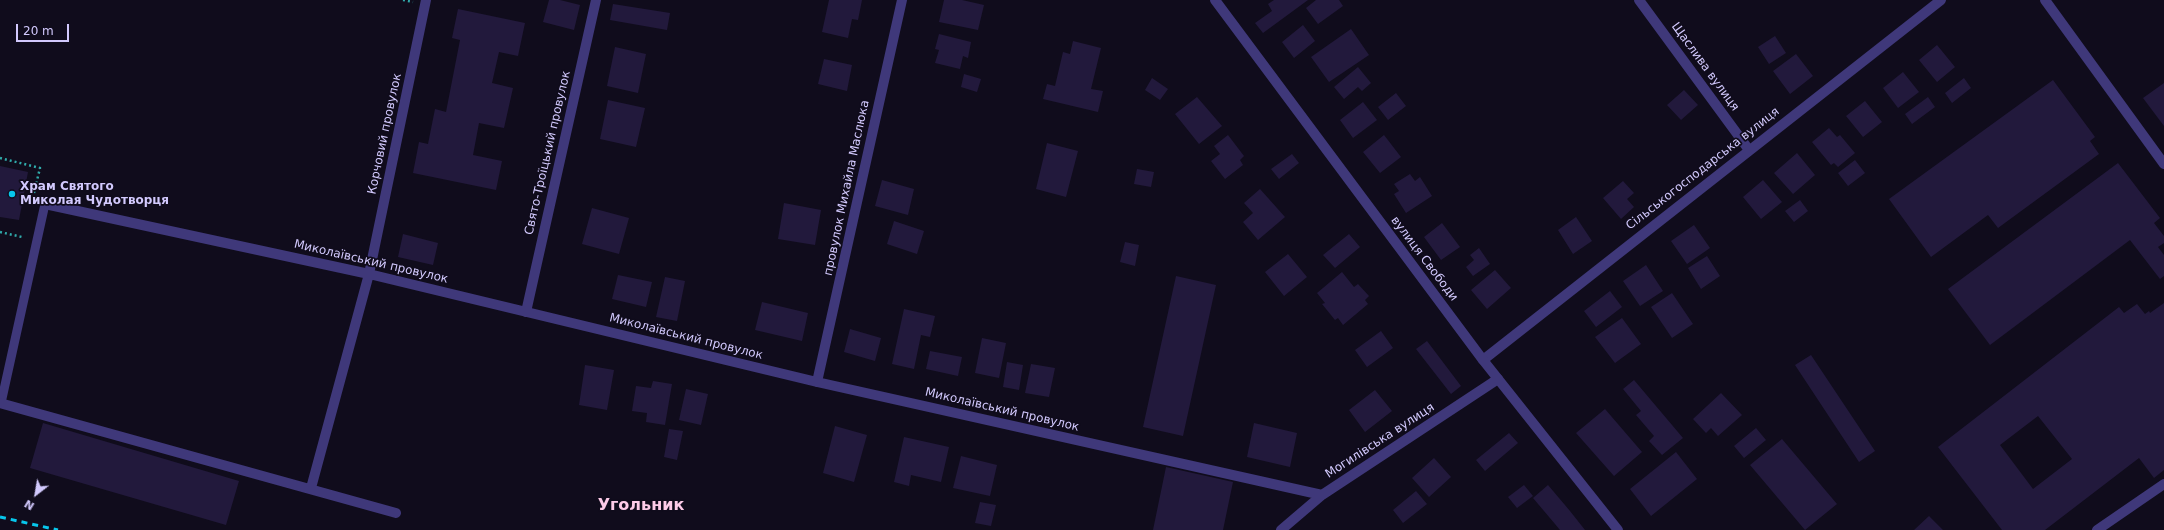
<!DOCTYPE html>
<meta charset="utf-8">
<style>
body{margin:0}
#map{position:relative;width:2164px;height:530px;overflow:hidden;background:#100c1c;font-family:"DejaVu Sans",sans-serif}
canvas{display:block}
.north{position:absolute;left:16px;top:474px;width:40px;height:40px;-webkit-text-stroke:3px #100c1c;paint-order:stroke;rotate:211deg;font-size:11px;font-weight:700;line-height:16px;text-align:center;color:#d2c9fd}
.north::after{content:'';display:block;margin:auto;width:14px;height:18px;background:#d2c9fd;clip-path:polygon(50% 0,100% 100%,50% 72%,0 100%)}
.scale{position:absolute;left:16px;top:24px;width:53px;height:18px;box-sizing:border-box;border:2px solid #d2c9fd;border-top:0;padding-left:5px;font-size:12px;line-height:14px;white-space:nowrap;color:#d2c9fd;-webkit-text-stroke:3px #100c1c;paint-order:stroke}
</style>
<div id="map">
<canvas width="2164" height="530"></canvas>
<div class="north">N</div>
<div class="scale">20 m</div>
</div>
<script>
const ctx = document.querySelector('canvas').getContext('2d');
ctx.lineJoin = 'round';
function fill(path, color) {
  ctx.fillStyle = color;
  ctx.fill(path, 'evenodd');
}
function trace(path, color, width, dash) {
  ctx.strokeStyle = color;
  ctx.lineWidth = width;
  ctx.lineCap = dash ? 'butt' : 'round';
  ctx.setLineDash(dash || []);
  ctx.stroke(path);
}
function drawText(font, color, halo, rows, align = 'center') {
  ctx.font = font + ' "DejaVu Sans",sans-serif';
  ctx.lineWidth = 3.5;
  ctx.setLineDash([]);
  ctx.textBaseline = 'middle';
  ctx.strokeStyle = halo;
  ctx.fillStyle = color;
  for (const [text, x, y, turn = 0] of rows) {
    ctx.save();
    ctx.translate(x, y);
    ctx.rotate((+turn || 0) * Math.PI / 180);
    ctx.textAlign = isNaN(turn) ? turn : align;
    if (halo) ctx.strokeText(text, 0, 0);
    ctx.fillText(text, 0, 0);
    ctx.restore();
  }
}
const building = new Path2D(`
 M549 0H560L580 5 574 30 543 22Z
 M829 0H862L858 20 852 19 848 38 822 32Z
 M944 0H962L984 5 978 30 939 22Z
 M1274 0H1308L1263 33 1255 23 1272 11 1268 4Z
 M1316 0H1339L1343 6 1318 24 1306 8Z
 M613 4 670 13 667 30 610 20Z
 M458 9 525 23 518 56 499 52 492 83 513 88 504 128 479 123 473 155 502 161 496 190 413 173 419 142 428 144 435 109 446 112 460 40 452 38Z
 M1303 25 1315 41 1294 58 1282 42Z
 M1351 29 1369 55 1329 82 1311 57Z
 M939 34 971 42 968 58 963 56 960 69 935 63 939 50 935 49Z
 M1775 36 1786 53 1769 64 1758 47Z
 M1073 41 1101 48 1091 89 1103 91 1098 112 1043 99 1047 84 1055 86 1063 52 1070 54Z
 M1937 45 1955 67 1937 82 1919 60Z
 M615 47 646 54 638 93 607 86Z
 M1796 54 1813 76 1790 94 1773 71Z
 M824 59 852 65 847 91 818 84Z
 M1358 67 1371 83 1362 91 1358 87 1344 99 1334 87Z
 M1903 72 1919 92 1898 108 1883 88Z
 M964 74 981 79 977 92 961 87Z
 M1152 78 1168 89 1160 100 1145 90Z
 M1964 78 1971 88 1952 103 1945 93Z
 M2053 80 2095 137 2090 141 2099 154 1998 228 1988 215 1931 257 1889 199Z
 M2164 83V126L2143 98Z
 M1684 90 1698 105 1681 120 1667 105Z
 M1396 93 1406 106 1388 120 1378 107Z
 M1197 97 1222 126 1199 144 1175 114Z
 M1928 97 1935 107 1912 124 1905 114Z
 M608 100 645 108 636 147 600 139Z
 M1865 101 1882 122 1863 137 1846 116Z
 M1363 102 1377 120 1353 138 1340 120Z
 M1829 128 1837 137 1840 135 1855 153 1838 167 1834 163 1831 165 1812 142Z
 M1228 135 1244 156 1240 160 1243 165 1225 179 1211 161 1220 154 1214 146Z
 M1384 135 1401 157 1380 173 1363 152Z
 M1047 143 1078 151 1066 197 1036 189Z
 M1797 153 1815 175 1793 194 1774 173Z
 M1292 154 1299 163 1279 179 1271 169Z
 M1855 160 1865 173 1848 186 1838 173Z
 M2118 163 2160 218 2154 223 2164 236V243L2158 247 2164 255V276L2160 279 2130 240 1990 345 1948 289Z
 M0 166 28 172 19 220 0 217Z
 M1137 169 1154 172 1151 187 1134 184Z
 M1410 174 1415 181 1420 177 1432 196 1406 213 1394 194 1399 191 1394 184Z
 M882 180 914 189 908 215 875 206Z
 M1763 180 1782 202 1761 219 1743 197Z
 M1623 181 1634 193 1627 199 1634 207 1621 219 1603 198Z
 M1260 189 1285 217 1258 240 1243 222 1253 213 1244 203Z
 M1800 200 1808 211 1794 222 1785 211Z
 M784 203 821 210 815 245 778 239Z
 M592 208 629 218 619 254 582 244Z
 M1576 217 1592 241 1573 254 1558 230Z
 M894 221 924 231 917 254 887 244Z
 M1442 223 1460 247 1441 260 1424 237Z
 M1694 225 1710 248 1687 264 1671 241Z
 M403 234 438 243 433 265 398 257Z
 M1349 234 1360 247 1335 268 1323 255Z
 M1125 242 1139 245 1135 266 1120 262Z
 M1479 248 1490 264 1473 276 1466 267 1474 260 1470 255Z
 M1288 254 1307 277 1284 296 1265 272Z
 M1707 256 1720 276 1701 289 1688 268Z
 M1646 265 1663 291 1640 306 1623 281Z
 M1495 270 1511 288 1487 309 1471 290Z
 M1342 272 1354 287 1358 284 1369 296 1365 300 1368 304 1343 325 1338 318 1335 320 1322 304 1325 303 1317 293Z
 M618 275 652 282 646 307 612 299Z
 M1176 276 1216 285 1183 436 1143 427Z
 M665 277 685 281 677 321 656 317Z
 M1610 291 1622 307 1596 327 1584 311Z
 M1672 293 1693 324 1672 338 1651 307Z
 M762 302 808 313 802 341 755 330Z
 M2164 303V470L2154 478 2139 458 2045 530H2002L1938 447 2119 307 2124 313 2137 304 2145 314 2149 311 2150 313ZM2038 416 2072 459 2033 489 2000 445Z
 M904 309 935 316 930 337 921 335 914 369 892 364Z
 M1622 318 1641 344 1615 363 1595 337Z
 M850 329 881 338 875 361 844 352Z
 M1381 331 1393 348 1367 367 1355 350Z
 M982 338 1006 343 999 378 975 373Z
 M1427 341 1461 386 1451 394 1416 349Z
 M930 351 962 357 958 376 926 369Z
 M1811 355 1875 451 1859 462 1795 365Z
 M1007 362 1023 365 1019 390 1003 387Z
 M1031 364 1055 368 1049 397 1025 393Z
 M585 365 614 370 607 410 579 405Z
 M1634 380 1683 438 1662 455 1649 441 1654 436 1636 415 1641 411 1623 389Z
 M653 381 672 384 665 425 646 422 647 413 632 411 636 386 651 388Z
 M686 389 708 394 701 425 679 420Z
 M1375 390 1392 411 1365 432 1349 410Z
 M1721 393 1742 415 1718 436 1711 428 1706 433 1693 419Z
 M1605 409 1642 452 1614 476 1576 433Z
 M43 423 239 481 226 525 30 468Z
 M1254 423 1297 433 1290 467 1247 457Z
 M835 426 867 435 854 482 823 473Z
 M1756 428 1766 440 1744 458 1734 446Z
 M669 429 683 431 677 460 664 457Z
 M1509 433 1518 443 1485 471 1476 460Z
 M904 437 949 447 941 482 911 475 909 486 894 482Z
 M1782 439 1837 504 1805 530 1750 465Z
 M1676 452 1697 479 1651 516 1630 489Z
 M961 456 997 465 990 496 953 488Z
 M1434 458 1451 477 1429 497 1412 478Z
 M1166 467 1233 482 1223 530H1153Z
 M1524 485 1533 496 1517 508 1508 497Z
 M1548 485 1570 511 1585 530H1560L1555 524 1533 498Z
 M1416 491 1427 504 1403 523 1393 510Z
 M980 502 996 505 991 526 975 523Z
 M1929 516 1943 530H1914Z`);
const path = new Path2D(`
 M403 0 413 2
 M0 158 40 168 33 197
 M0 232 22 237 23 235`);
const service = new Path2D(`
 M1 403 45 204`);
const minor = new Path2D(`
 M1639 0 1749 150
 M2045 0 2164 164
 M45 204 369 274 817 382 1322 495
 M526 312 596 0
 M1483 360 1941 0
 M817 382 902 0
 M0 403 396 513
 M311 488 369 274 426 0
 M1281 530 1322 495 1498 379
 M2097 530 2164 484`);
const tertiary = new Path2D(`
 M1215 0 1483 360 1618 530`);
const rail = new Path2D(`
 M0 517 58 530`);
const markers = [
 [12,194,4,"#07c6eb"]
];
const streetNames = [
 ["Щаслива вулиця",1705,67,54],
 ["Корчовий провулок",385,134,-78],
 ["Свято-Троїцький провулок",548,153,-77],
 ["Сільськогосподарська вулиця",1703,169,-38],
 ["провулок Михайла Маслюка",847,188,-78],
 ["вулиця Свободи",1424,259,53],
 ["Миколаївський провулок",371,262,13],
 ["Миколаївський провулок",686,337,14],
 ["Миколаївський провулок",1002,410,13],
 ["Могилівська вулиця",1380,441,-33]
];
const poiNames = [
 ["Храм Святого",20,187],
 ["Миколая Чудотворця",20,201]
];
const districtNames = [
 ["Угольник",641,506]
];
fill(building, '#22193c');
trace(path, '#30aaaa', 2.5, [2, 3]);
trace(service, '#3f387a', 9);
trace(minor, '#3f387a', 10);
trace(tertiary, '#3f387a', 10);
trace(rail, '#07c6eb', 3, [6, 5]);
for (const [x, y, r, color] of markers) {
  const dot = new Path2D();
  dot.arc(x, y, r, 0, 2 * Math.PI);
  ctx.fillStyle = color;
  ctx.fill(dot);
  trace(dot, '#100c1c', 1.5);
}
drawText('12px', '#d2c9fd', '#100c1c', streetNames);
drawText('bold 12px', '#d2c9fd', '#100c1c', poiNames, 'left');
drawText('bold 16px', '#fdcbe8', '#100c1c', districtNames);
</script>
